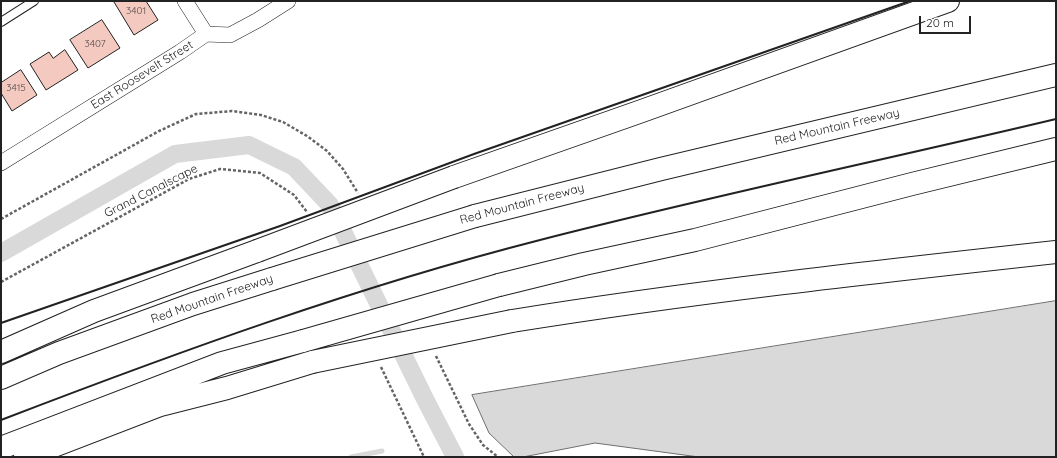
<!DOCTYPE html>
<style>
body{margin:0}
#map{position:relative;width:1057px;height:458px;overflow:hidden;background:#fff;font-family:Quicksand,sans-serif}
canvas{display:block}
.frame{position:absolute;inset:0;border:2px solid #222;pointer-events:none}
.scale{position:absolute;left:919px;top:16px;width:52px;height:18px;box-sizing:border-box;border:2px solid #222;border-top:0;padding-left:5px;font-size:12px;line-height:14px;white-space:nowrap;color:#222;-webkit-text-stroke:3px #fff;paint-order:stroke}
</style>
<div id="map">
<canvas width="1057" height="458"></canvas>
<div class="frame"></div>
<div class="scale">20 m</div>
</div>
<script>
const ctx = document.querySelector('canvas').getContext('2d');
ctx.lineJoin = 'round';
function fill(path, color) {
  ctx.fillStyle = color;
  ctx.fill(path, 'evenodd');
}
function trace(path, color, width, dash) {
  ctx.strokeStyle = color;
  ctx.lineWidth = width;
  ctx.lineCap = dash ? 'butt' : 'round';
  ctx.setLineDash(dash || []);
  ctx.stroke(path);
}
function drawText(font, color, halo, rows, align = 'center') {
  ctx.font = font + ' Quicksand,sans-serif';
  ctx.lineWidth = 3;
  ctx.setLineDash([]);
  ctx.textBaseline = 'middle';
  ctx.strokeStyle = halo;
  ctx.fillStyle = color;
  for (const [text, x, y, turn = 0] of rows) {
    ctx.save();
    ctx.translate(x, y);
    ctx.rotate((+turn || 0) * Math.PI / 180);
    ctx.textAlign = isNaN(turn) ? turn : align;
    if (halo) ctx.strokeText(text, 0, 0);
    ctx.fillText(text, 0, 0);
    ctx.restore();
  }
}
const water = new Path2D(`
 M1056 301V457H699L595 443 523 457H514L489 433 472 395Z`);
const stream = new Path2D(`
 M351 457 382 451`);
const canal = new Path2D(`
 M1 253 175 154 249 145 294 167 330 205 425 399 455 457`);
const building = new Path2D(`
 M116 1H146L158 20 134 35 114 2Z
 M102 20 120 48 88 68 70 40Z
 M65 50 78 70 46 90 30 64 49 52 53 58Z
 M21 70 37 95 12 111 1 93V83Z`);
const path = new Path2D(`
 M1 219 159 131 196 114 232 111 261 115 283 122 307 136 327 151 343 169 358 193
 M1 282 189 179 220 169 260 173 294 195 307 212
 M436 356 469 424 483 445 498 457
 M381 367 424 457`);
const service = new Path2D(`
 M1 22 34 1`);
const minor = new Path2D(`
 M185 1 206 34
 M1 163 180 52 206 34 230 35 258 20 288 1`);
const motorway = new Path2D(`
 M454 177 639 112 948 1
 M475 216 661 169 1056 75
 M499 285 584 264 695 240 912 184 1056 149
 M512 321C692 292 874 272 1056 252
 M1 352 94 311 257 251
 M1 378 59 353 193 304 272 279
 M1 448 222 363 303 341
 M25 457 160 405 227 388 312 362`);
const motorwayBridge = new Path2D(`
 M257 251 454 177
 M272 279 475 216
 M303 341 499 285
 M312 362 512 321`);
const wall = new Path2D(`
 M1 323 280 226 474 154 910 1
 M1 420C178 352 356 287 540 240 711 196 884 160 1056 119`);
const numberNames = [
 ["3401",136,11],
 ["3407",95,44],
 ["3415",16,88]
];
const streetNames = [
 ["East Roosevelt Street",142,75,-32],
 ["Red Mountain Freeway",837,127,-13],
 ["Grand Canalscape",151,191,-27],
 ["Red Mountain Freeway",522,204,-15],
 ["Red Mountain Freeway",212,299,-19]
];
fill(water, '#d9d9d9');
trace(water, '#6f6f6f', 1);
trace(stream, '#d9d9d9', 5);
trace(canal, '#d9d9d9', 18);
fill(building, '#f3c9c0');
trace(building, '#222', 1);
trace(service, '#222', 10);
trace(minor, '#222', 16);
trace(motorway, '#222', 24);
trace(path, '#646464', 2.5, [3, 2]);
trace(service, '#fff', 8);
trace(minor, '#fff', 15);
trace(motorway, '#fff', 22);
trace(motorwayBridge, '#222', 24, []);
trace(motorwayBridge, '#fff', 22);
trace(wall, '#222', 2);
drawText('10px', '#564c4a', null, numberNames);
drawText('12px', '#222', '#fff', streetNames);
</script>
